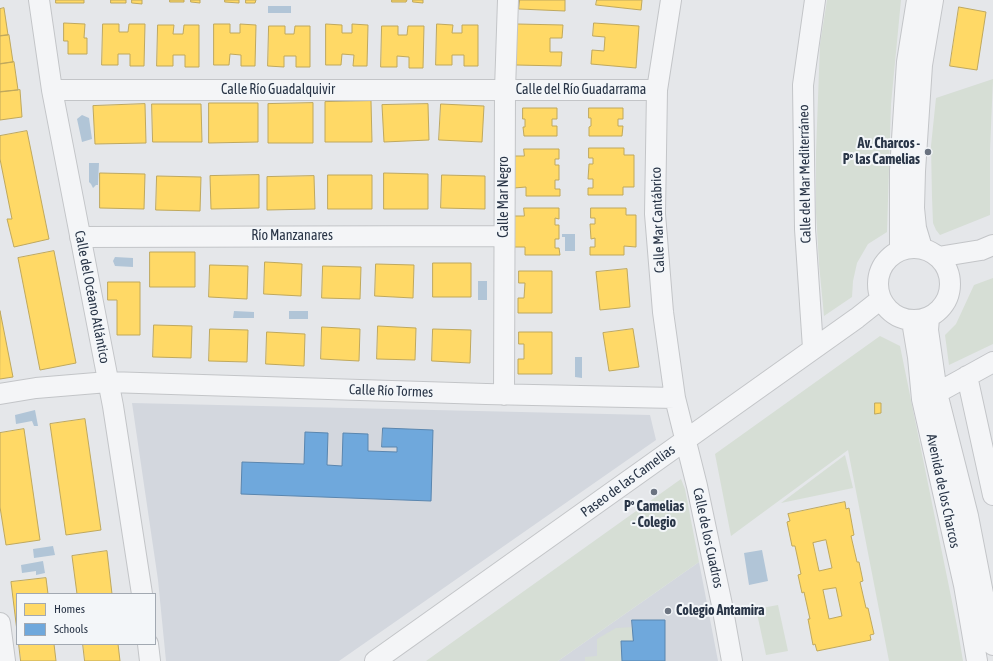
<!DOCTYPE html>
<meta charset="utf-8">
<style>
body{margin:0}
#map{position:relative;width:993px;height:661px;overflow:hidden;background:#e5e7ea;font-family:"Asap Condensed",sans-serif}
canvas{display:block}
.legend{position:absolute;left:16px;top:593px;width:140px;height:52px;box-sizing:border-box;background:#f3f6f9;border:1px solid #a2a9b2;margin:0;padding:5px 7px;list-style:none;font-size:12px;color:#293547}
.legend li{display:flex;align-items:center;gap:8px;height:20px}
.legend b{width:20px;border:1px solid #a2a9b2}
</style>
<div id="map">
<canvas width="993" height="661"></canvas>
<ul class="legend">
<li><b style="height:11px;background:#ffd966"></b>Homes</li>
<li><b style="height:11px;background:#6fa8dc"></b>Schools</li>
</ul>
</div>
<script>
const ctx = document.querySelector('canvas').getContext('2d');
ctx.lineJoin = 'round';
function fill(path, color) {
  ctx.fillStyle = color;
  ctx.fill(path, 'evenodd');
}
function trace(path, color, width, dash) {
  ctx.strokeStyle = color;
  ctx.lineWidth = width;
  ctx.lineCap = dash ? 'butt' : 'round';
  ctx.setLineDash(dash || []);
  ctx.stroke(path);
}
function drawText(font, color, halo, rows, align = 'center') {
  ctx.font = font + ' "Asap Condensed",sans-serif';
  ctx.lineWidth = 4;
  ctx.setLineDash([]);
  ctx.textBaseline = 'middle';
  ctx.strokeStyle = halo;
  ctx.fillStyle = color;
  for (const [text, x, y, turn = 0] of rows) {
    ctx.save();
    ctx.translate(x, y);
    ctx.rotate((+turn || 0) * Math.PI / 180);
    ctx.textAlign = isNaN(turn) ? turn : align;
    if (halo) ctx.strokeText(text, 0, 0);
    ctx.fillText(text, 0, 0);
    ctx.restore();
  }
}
const built = new Path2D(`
 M132 403 650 415 656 440 339 661H166L158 580Z
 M699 562 718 661H558Z`);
const green = new Path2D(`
 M827 0H901L891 104 887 232 868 244 857 263 853 281 852 297 824 316 819 264 816 213V152L820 44Z
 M993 79 990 150V215L940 235 936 230 933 223 932 197 931 146 936 98Z
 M993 278V344L949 365 945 335 956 324 974 285Z
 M880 336 900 346 958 631 963 661H889L848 450 731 536 715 454Z
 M845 455 853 488 781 503Z
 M681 479 685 489 699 562 558 661H426Z
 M778 605 788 651 766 655 756 609Z
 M633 627V641L621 642 622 661H585V657L597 656V639L616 628Z`);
const water = new Path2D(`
 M268 6H291V13H268Z
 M82 115 89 118 92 139 82 142 77 119Z
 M89 163H99L98 185H96L93 188 91 184 89 182Z
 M562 234H575V251H565V237H562Z
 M115 257 133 258V267L115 266 113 261Z
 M478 281H487V300H478Z
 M234 311 254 312V318H233Z
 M289 311H308V319H289Z
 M575 357H582V378L575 377Z
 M35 410 38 426H34L32 421 16 424 15 415Z
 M53 546 55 555 34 558 33 549Z
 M762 550 768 581 749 585 744 553Z
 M43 561 45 573 36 575V571L22 573 21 565Z`);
const homes = new Path2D(`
 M56 0H84V3H56Z
 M111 0H126V3H111Z
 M132 0H142V4L132 3Z
 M170 0H184V2H170Z
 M191 0H200V3L191 2Z
 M225 0H239V3L225 2Z
 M246 0H256L255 3H246Z
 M392 0H407L406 2H392Z
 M413 0H423V3L413 2Z
 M520 0H565V11L519 9Z
 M597 0H642L641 10 596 5Z
 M959 7 986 12 977 70 950 66Z
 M4 8 8 35 0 36V9Z
 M64 23 85 24 84 38H87V54H68V41H64Z
 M594 23 639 26 636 68 591 64 592 50 604 51 605 37 593 36Z
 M103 24H119V32H128L129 24H145L144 66H130V54H118V65H102Z
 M214 24H230V33H240V24L256 25 255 66H241V55L230 54 229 65H214Z
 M326 24 342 25V33H352V24L368 25 367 66H353L354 55 342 54 341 65H326Z
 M437 24 453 25 452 33H462V25H478V66H464V55H452V65H436Z
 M517 24 563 25 562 38H550V52H562L561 66 516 65Z
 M158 25H174L173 34H183L184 25H199V67H185V55H173V66H157Z
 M269 26H285V34H294L295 26H310V67H296V56H284V67L268 66Z
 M382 26H398V35H407L408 26H424L423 68H409V57L397 56V67H381Z
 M9 35 13 62 0 64V36Z
 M14 62 18 90 0 92V64Z
 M20 90 22 117 0 120V92Z
 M371 101 372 142H325V102Z
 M209 103H258V142L209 143Z
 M313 103V143H268V104Z
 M145 104 146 143 95 144 93 106Z
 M152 104H201L202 142H153Z
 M428 104 429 140 384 142 382 105Z
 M441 104 484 106 482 142 439 140Z
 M523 108H557V119H552V126H557V136H524L523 127H525V119H523Z
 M589 108H623V119H618V126H623L622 136H589V127L591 126V118H589Z
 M27 131 49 239 14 247 7 219H12L0 159V136Z
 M589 148H624V155H634V187H623V195H588V188H593V179H588L589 164H593V158H589Z
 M524 149H559V159H555V165H559V180H555V189H560V196H526V187L514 188V156H524Z
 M100 173 145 174 144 209 100 208Z
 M384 173 428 174V209H384Z
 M259 175V208L211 209 210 176Z
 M328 175H372V209H328Z
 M442 175 485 176V209L441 208Z
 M157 176 201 177 200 211 156 210Z
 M314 176 315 209 267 210V177Z
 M524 208H559V219L555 218V225H559V239H555V248H559L560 255H525V247H514V216H524Z
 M591 208H626V215H636V247L624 246V255H590V247H595V238L591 239 590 224H595V218H591Z
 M54 251 76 363 40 370 18 258Z
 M150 252H195V287H150Z
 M265 262 302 264 301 296 264 294Z
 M433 263H471V297H433Z
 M376 264 414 265 413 298 375 296Z
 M210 265 248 266 247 299 209 297Z
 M323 266 361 267 360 299 322 298Z
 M627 269 630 307 600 310 596 272Z
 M519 271H552V313H518V298H524L525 283H519Z
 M108 282H140V335H117V300H108Z
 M0 311 13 377 0 379Z
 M154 325 192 326 191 358 153 357Z
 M378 326 416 328 415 360 377 359Z
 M322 327 360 329 359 361 321 359Z
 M210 329 248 330 247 362 209 361Z
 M433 329 471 330 470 363 432 361Z
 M633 329 639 367 609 371 603 333Z
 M267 332 305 334 304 366 266 364Z
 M519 332H552V374H518V359H524V344H519Z
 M875 403H881V413L875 414Z
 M85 419 101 530 66 535 50 424Z
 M24 429 40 540 6 545 0 507V433Z
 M845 502 846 509 849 508 854 535 851 536 857 562H859L863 581 860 582 866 608H868L874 634 870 635 871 640 817 651 815 644 813 645 808 619H810L804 592 802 593 798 575 801 574 795 546H792L787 522 790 521 788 514ZM826 540 832 568 819 571 813 543ZM836 588 842 616 829 619 823 590Z
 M107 551 112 594H77L72 556Z
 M46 578 48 594H17V631L11 582Z
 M19 644H54L56 661H21Z
 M83 644H118L120 661H85Z`);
const schools = new Path2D(`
 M383 428 433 430 431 501 241 494 242 462 304 464 305 432 328 433 327 465 342 466 343 433 368 434V451L397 452V447H382Z
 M632 620H665V661H622L621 641H633Z`);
const minor = new Path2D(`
 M39 0 52 90 113 406 142 594
 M671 0 657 90 655 214 663 312 675 398 697 486 722 605 732 661
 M52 90H657
 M80 237 504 236
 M878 284a36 36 0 1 1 72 0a36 36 0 1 1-72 0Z
 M922 248 916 228 914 208 915 171 922 65 933 0
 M900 250V170L907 62 917 0
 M938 257 981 250 993 245
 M929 318 928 330 937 393 968 516 993 645
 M912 321 918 357 922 399 964 585 977 661
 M813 348 805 229 803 85 815 0
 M967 376 993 495
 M937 393 993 362
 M0 394 36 388 108 382 486 394 675 398
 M504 395 505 90 508 0
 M0 623 5 661
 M148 644 150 661
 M375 661 857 318 881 299`);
const markers = [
 [928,152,4,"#6b7380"],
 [654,492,4,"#6b7380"],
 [668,611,4,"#6b7380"]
];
const streetNames = [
 ["Calle Río Guadalquivir",278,90],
 ["Calle del Río Guadarrama",581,90],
 ["Calle del Mar Mediterráneo",805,174,-91],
 ["Calle Mar Negro",504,197,-90],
 ["Calle Mar Cantábrico",658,220,-92],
 ["Río Manzanares",292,236],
 ["Calle del Océano Atlántico",92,297,79],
 ["Calle Río Tormes",391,391,2],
 ["Paseo de las Camelias",628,481,-36],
 ["Avenida de los Charcos",943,491,78],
 ["Calle de los Cuadros",708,538,78]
];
const poiNames = [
 ["Av. Charcos -",920,144],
 ["Pº las Camelias",920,160],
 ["Pº Camelias",654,507,"center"],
 ["- Colegio",654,523,"center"],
 ["Colegio Antamira",676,611,"left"]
];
fill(built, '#d3d7de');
fill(green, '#d6ded5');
fill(water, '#b1c5d7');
fill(homes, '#ffd966');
trace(homes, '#bfa85d', 1);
fill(schools, '#6fa8dc');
trace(schools, '#5a86af', 1);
trace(minor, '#c3c5c8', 22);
trace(minor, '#f4f5f7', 20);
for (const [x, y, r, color] of markers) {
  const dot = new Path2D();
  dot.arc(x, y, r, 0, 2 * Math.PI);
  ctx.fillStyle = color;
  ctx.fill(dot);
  trace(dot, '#f3f6f9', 1.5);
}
drawText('14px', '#293547', '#f3f6f9', streetNames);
drawText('bold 14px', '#293547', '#f3f6f9', poiNames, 'right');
</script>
